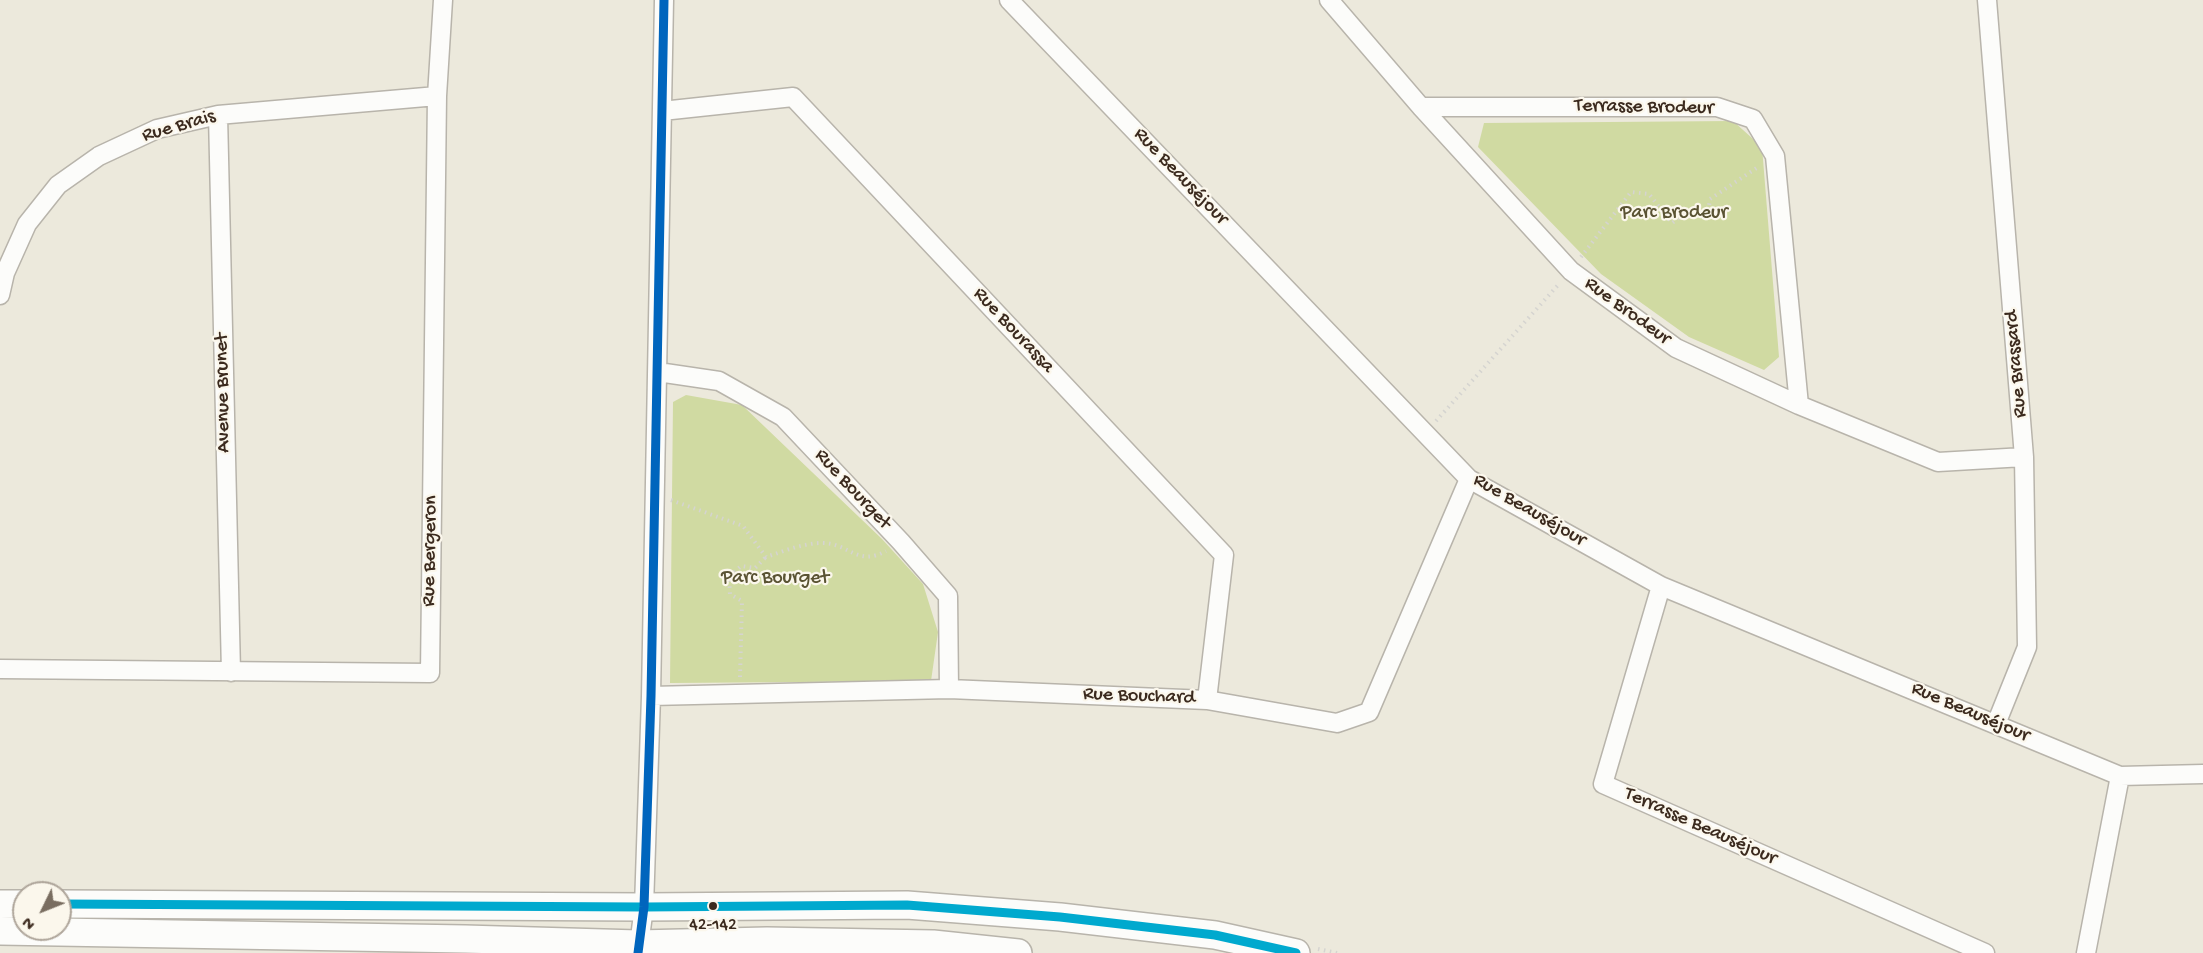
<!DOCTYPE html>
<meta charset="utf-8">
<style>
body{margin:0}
#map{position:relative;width:2203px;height:953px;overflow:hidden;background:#ece9dc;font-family:"Gochi Hand",sans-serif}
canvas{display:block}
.north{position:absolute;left:12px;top:881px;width:60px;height:60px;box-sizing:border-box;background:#fbf7ec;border:2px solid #aea59a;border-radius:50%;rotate:227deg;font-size:16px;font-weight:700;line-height:24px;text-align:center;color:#3b2a1e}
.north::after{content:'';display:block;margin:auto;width:21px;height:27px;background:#796d60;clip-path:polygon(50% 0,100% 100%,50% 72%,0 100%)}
</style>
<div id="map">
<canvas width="2203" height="953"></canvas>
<div class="north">N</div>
</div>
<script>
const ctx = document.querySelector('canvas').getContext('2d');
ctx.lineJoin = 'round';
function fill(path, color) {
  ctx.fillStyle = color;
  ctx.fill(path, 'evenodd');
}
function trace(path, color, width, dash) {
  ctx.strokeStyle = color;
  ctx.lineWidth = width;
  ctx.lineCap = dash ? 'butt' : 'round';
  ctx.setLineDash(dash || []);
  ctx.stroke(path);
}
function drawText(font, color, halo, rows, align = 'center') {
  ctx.font = font + ' "Gochi Hand",sans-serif';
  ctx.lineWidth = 4.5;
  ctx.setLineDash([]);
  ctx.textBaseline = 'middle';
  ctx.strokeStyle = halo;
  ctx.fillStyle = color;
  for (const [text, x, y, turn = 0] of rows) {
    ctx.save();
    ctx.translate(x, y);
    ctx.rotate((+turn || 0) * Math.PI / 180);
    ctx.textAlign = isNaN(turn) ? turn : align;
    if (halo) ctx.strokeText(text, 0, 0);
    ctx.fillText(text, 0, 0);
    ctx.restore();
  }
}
const green = new Path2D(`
 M1733 121 1762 147 1779 357 1764 370 1689 337 1601 274 1478 147 1484 123Z
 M686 395 742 405 882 539 923 584 938 632 931 681 670 683 673 402Z`);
const path = new Path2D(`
 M1581 257 1631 192 1649 194 1672 223 1689 210 1708 213 1710 199 1758 167
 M1436 421 1559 284
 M671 500 743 526 766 557C784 551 804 543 822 543 849 543 857 567 886 551
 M740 677 742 601 730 594 729 577 741 566 755 568 766 557
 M1318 949 1337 953`);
const street = new Path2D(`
 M1009 0 1469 479 1661 586 2120 776 2203 774
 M1329 0 1421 107 1571 271 1676 348 1799 405 1938 462 2024 457
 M1987 0 2024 457 2027 647 1996 724
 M1421 107H1717L1753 119 1775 156 1799 405
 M662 111 793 97 1224 555 1207 700
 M218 115 231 672
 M0 295 5 273 27 224 58 185 99 156 157 129 218 115 437 96
 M658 372 719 381 783 417 901 542 948 596 949 689
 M1661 586 1603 784 1985 953
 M0 669 430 673 437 96 443 0
 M651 696 949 689 1207 700 1337 723 1369 712 1469 479
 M638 953 644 907 651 696 664 0
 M2086 953 2120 776`);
const secondary = new Path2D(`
 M0 904H24
 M60 904 644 907 907 905 1060 917 1215 935 1296 953
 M0 931 465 939 638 944 767 941 933 944 1018 953`);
const bus1 = new Path2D(`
 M60 904 644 907 907 905 1060 917 1215 935 1296 953`);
const bus2 = new Path2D(`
 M638 953 644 907 651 696 664 0`);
const markers = [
 [713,906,5,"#3b2a1e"]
];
const busNames = [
 ["42-142",713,926]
];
const streetNames = [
 ["Terrasse Brodeur",1644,108,1],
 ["Rue Brais",179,127,-16],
 ["Rue Beauséjour",1180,177,46],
 ["Rue Brodeur",1627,312,36],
 ["Rue Bourassa",1013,331,47],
 ["Rue Brassard",2017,364,-95],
 ["Avenue Brunet",224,393,-91],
 ["Rue Bourget",852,490,47],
 ["Rue Beauséjour",1529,511,30],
 ["Rue Bergeron",431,551,-89],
 ["Rue Bouchard",1139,697,2],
 ["Rue Beauséjour",1970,713,23],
 ["Terrasse Beauséjour",1700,827,24]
];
const parkNames = [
 ["Parc Brodeur",1674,214],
 ["Parc Bourget",775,579]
];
fill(green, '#d0daa2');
trace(street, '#b8b4ab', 21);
trace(secondary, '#b8b4ab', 30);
trace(path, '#d5d4d0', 4, [1.5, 4.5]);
trace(street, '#fcfcfa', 18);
trace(secondary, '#fcfcfa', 27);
trace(bus1, '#00a9ce', 9);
trace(bus2, '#0065bd', 9);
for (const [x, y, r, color] of markers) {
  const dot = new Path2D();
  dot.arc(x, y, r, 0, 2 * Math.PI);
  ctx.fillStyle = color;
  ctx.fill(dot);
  trace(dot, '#fbf7ec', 2);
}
drawText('18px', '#3b2a1e', '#fbf7ec', busNames);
drawText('20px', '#3b2a1e', '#fbf7ec', streetNames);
drawText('20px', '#5a5333', '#fbf7ec', parkNames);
</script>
